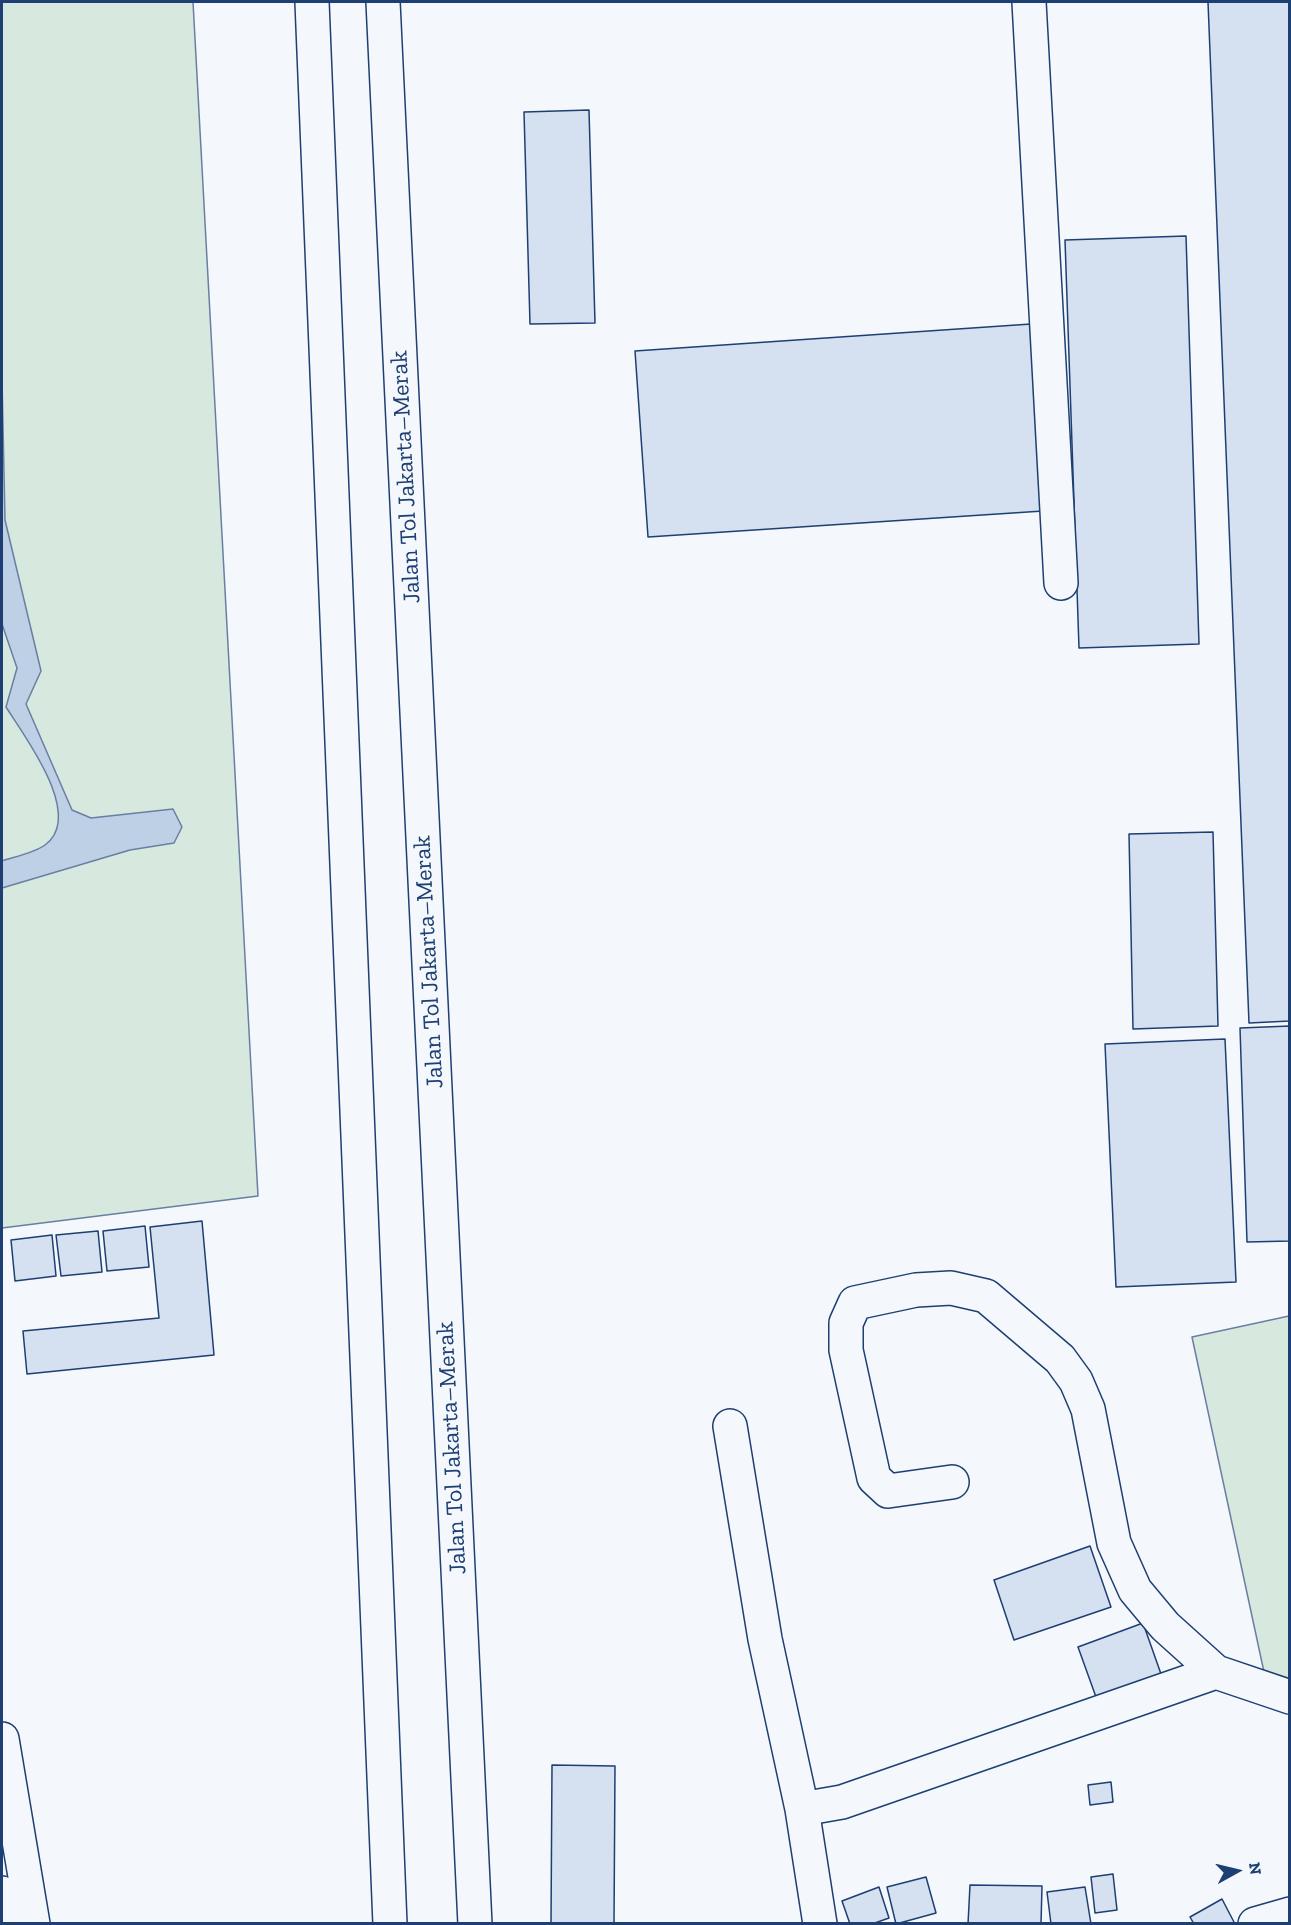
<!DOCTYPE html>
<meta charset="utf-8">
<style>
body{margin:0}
#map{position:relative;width:1291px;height:1925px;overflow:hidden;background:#f4f7fb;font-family:"Zilla Slab",serif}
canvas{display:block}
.frame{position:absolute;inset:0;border:3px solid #1d3f73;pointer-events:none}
.north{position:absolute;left:1207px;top:1841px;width:60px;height:60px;-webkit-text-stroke:4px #f4f7fb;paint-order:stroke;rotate:82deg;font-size:16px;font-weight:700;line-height:24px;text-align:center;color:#1d3f73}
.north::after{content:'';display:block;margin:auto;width:21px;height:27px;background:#1d3f73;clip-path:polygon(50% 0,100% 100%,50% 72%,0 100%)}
</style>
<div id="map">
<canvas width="1291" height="1925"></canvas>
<div class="frame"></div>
<div class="north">N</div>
</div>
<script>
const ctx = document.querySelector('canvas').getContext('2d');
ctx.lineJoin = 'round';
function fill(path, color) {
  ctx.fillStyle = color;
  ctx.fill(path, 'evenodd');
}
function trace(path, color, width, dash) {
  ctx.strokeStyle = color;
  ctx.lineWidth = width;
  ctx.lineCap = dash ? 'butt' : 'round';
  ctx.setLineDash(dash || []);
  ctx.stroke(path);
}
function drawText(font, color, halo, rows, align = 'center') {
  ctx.font = font + ' "Zilla Slab",serif';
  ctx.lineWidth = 4.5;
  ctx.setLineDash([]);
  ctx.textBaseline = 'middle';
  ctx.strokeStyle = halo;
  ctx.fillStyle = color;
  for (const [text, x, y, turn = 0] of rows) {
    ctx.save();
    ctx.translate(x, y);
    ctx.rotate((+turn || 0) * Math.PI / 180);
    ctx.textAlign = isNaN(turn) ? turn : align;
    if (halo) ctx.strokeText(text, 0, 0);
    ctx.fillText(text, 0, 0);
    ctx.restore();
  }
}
const green = new Path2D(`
 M2 2H193L258 1196 2 1228Z
 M1289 1316V1697L1270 1700 1192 1337Z`);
const water = new Path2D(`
 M2 379 5 520 41 671 26 704 72 810 91 818 173 809 182 827 174 843 130 850 2 888V861C14 857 34 853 45 845 85 816 25 737 6 707L17 668 2 624Z`);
const building = new Path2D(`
 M1208 2H1290V1021L1249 1023Z
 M589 110 595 323 530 324 524 112Z
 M1186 236 1199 644 1079 648 1065 240Z
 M1031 324 1043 511 648 537 635 351Z
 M1213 832 1218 1026 1133 1029 1129 834Z
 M1290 1026V1241L1247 1242 1240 1028Z
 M1225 1039 1236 1282 1116 1287 1105 1044Z
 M202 1221 214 1355 27 1374 23 1331 159 1318 150 1227Z
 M145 1226 149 1267 107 1271 103 1231Z
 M98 1231 102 1272 61 1276 56 1235Z
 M52 1235 56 1276 15 1281 11 1240Z
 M1090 1546 1111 1607 1014 1640 994 1580Z
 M1143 1623 1161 1674 1096 1697 1078 1647Z
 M552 1765 615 1766 614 1924H551Z
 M1111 1782 1113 1802 1090 1805 1088 1785Z
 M1113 1874 1117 1910 1095 1913 1091 1877Z
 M926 1877 936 1913 896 1924 887 1887Z
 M970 1885 1042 1886 1041 1924H968Z
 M879 1887 889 1918 872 1924H850L842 1901Z
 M1085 1887 1091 1924H1051L1047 1892Z
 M1222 1899 1235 1924H1194L1190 1917Z`);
const minor = new Path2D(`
 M1029 2 1061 583
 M730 1426 765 1639 802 1809 842 1802 1216 1672
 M952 1482 888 1491 874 1478 846 1350V1323L855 1303 916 1290 951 1288 986 1296 1060 1359 1076 1381 1088 1409 1114 1543 1135 1590 1165 1626 1216 1672 1290 1697
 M2 1739 33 1924
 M802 1809 820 1924
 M2 1893 6 1924
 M1255 1924 1290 1914`);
const highway = new Path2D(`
 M312 2 390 1924
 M383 2 475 1924`);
const streetNames = [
 ["Jalan Tol Jakarta–Merak",406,477,-93],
 ["Jalan Tol Jakarta–Merak",429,962,-93],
 ["Jalan Tol Jakarta–Merak",452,1448,-93]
];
fill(green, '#d7e8df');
trace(green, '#687fa3', 1.5);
fill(water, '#bed0e5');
trace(water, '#687fa3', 1.5);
fill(building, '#d5e0f0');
trace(building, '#1d3f73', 1.5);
trace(minor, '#1d3f73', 36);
trace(highway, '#1d3f73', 36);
trace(minor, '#f4f7fb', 33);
trace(highway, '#f4f7fb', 33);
drawText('24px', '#1d3f73', '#f4f7fb', streetNames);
</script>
